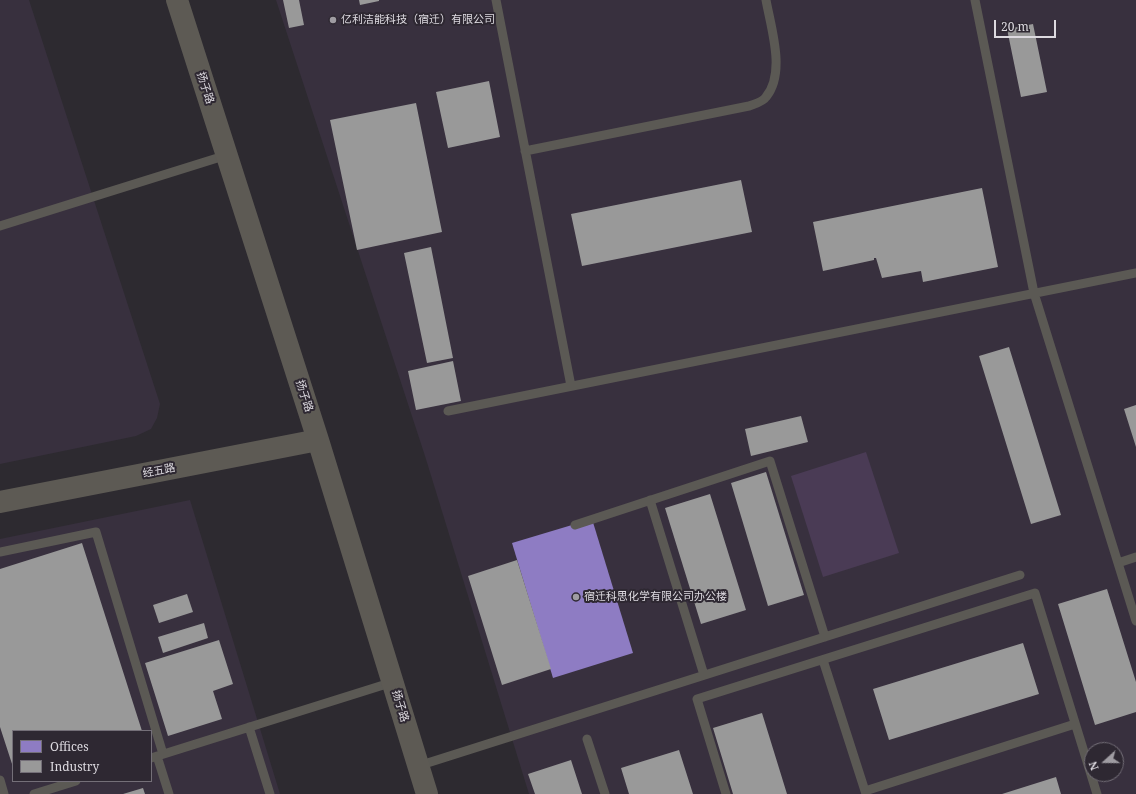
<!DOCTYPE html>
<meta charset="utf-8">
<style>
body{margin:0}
#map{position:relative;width:1136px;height:794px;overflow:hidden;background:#2d2a30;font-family:"Noto Serif",serif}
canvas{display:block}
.legend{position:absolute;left:12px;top:730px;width:140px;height:52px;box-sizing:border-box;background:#2e2832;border:1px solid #746f78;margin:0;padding:5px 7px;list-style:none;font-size:12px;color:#dddae0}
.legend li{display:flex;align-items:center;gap:8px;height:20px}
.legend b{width:20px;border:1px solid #746f78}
.north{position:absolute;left:1084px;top:742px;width:40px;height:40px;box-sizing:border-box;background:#2e2832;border:1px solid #746f78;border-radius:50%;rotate:249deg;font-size:11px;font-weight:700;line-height:16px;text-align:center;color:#dddae0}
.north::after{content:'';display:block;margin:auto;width:14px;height:18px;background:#9f9ca2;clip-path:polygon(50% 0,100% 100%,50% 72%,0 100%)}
.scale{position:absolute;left:994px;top:20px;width:62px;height:18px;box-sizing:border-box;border:2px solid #dddae0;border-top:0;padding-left:5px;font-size:12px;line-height:14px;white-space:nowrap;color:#dddae0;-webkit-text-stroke:3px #2e2832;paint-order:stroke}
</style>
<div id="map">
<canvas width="1136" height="794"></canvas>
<ul class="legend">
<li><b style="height:11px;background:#8e7cc3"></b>Offices</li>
<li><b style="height:11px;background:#999"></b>Industry</li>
</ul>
<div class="north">N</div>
<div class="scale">20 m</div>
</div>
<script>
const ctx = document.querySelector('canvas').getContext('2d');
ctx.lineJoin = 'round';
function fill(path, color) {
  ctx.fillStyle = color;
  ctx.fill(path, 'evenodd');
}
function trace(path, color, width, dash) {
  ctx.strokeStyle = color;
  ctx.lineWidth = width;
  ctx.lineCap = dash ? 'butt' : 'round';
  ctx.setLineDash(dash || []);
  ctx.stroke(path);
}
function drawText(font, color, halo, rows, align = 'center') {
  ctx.font = font + ' "Noto Serif","Noto Sans SC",serif';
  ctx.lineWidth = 4;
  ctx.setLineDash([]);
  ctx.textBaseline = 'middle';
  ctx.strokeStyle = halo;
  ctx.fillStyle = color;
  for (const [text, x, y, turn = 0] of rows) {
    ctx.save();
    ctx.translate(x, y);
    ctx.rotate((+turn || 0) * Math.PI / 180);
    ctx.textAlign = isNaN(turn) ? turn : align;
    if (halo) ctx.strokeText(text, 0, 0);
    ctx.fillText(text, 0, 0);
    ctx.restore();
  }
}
const built = new Path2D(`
 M0 0H29L160 404 157 418 151 429 136 436 0 464Z
 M276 0H1136V794H529L425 456ZM1092 750H1116V774H1092Z
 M190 500 280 794H0V539ZM13 731H151V781H13Z`);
const green = new Path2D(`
 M866 452 899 553 823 577 791 476Z`);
const offices = new Path2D(`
 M592 519 633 653 553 678 512 543Z`);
const industry = new Path2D(`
 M283 0H299L304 25 289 28Z
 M359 0H379V1L360 5Z
 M1033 24 1047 92 1021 97 1007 29Z
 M489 81 500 137 448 148 436 92Z
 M416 103 442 232 357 250 330 120Z
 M741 180 752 232 582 266 571 214Z
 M982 188 998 267 923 282 921 271 882 278 876 258H874V260L823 271 813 222Z
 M431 247 453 358 427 363 404 253Z
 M1009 347 1061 515 1031 524 979 356Z
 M453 361 461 401 416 410 408 371Z
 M1136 405V447L1124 409Z
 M801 416 808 442 751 456 745 429Z
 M766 472 804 595 768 606 731 483Z
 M710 494 746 610 701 624 665 508Z
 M82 543 142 731H13V767L0 727V569Z
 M517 560 551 669 502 685 468 576Z
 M1107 589 1136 682V712L1095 725 1058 604Z
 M187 594 193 612 159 623 153 605Z
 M204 623 208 638 163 653 158 637Z
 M219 640 233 684 213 691 222 719 168 736 145 663Z
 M1023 643 1039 694 889 740 873 689Z
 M762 713 787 794H733L713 728Z
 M679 750 693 794H629L621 768Z
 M571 760 582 794H535L528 774Z
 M1056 777 1061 794H1002Z
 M143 788 145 794H123Z`);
const lane = new Path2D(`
 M496 0 571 386
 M975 0 1034 293 1136 621
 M525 151 749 106C754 104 763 102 766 97 786 73 771 28 766 0
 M0 226 227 155
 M448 411 1136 273
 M650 500 704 675
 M575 525 770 461 825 637
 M0 552 96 532 163 754
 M1118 563 1136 557
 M823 660 866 794
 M249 727 270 794
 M587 739 605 794
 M157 756 169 794
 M151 758 393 682
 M418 766 1020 575
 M0 780 4 794
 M865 791 1075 724
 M34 794 76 781
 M726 794 697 699 1035 593 1097 794`);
const secondary = new Path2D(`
 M177 0 318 440 427 794
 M0 502 318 440`);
const markers = [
 [333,20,4,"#9f9ca2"],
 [576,597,4,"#9f9ca2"]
];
const poiNames = [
 ["亿利洁能科技（宿迁）有限公司",341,20],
 ["宿迁科思化学有限公司办公楼",584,597]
];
const streetNames = [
 ["扬子路",205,88,72],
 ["扬子路",304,396,72],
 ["经五路",159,471,-11],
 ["扬子路",400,706,73]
];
fill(built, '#38303e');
fill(green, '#4a3b55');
fill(offices, '#8e7cc3');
fill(industry, '#999');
trace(lane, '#5b5954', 9);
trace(secondary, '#5d5a54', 22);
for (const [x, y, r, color] of markers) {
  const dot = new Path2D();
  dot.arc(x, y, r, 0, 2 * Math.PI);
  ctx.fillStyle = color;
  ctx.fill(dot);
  trace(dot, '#2e2832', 1.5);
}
drawText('11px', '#dddae0', '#2e2832', poiNames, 'left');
drawText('11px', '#dddae0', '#2e2832', streetNames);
</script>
